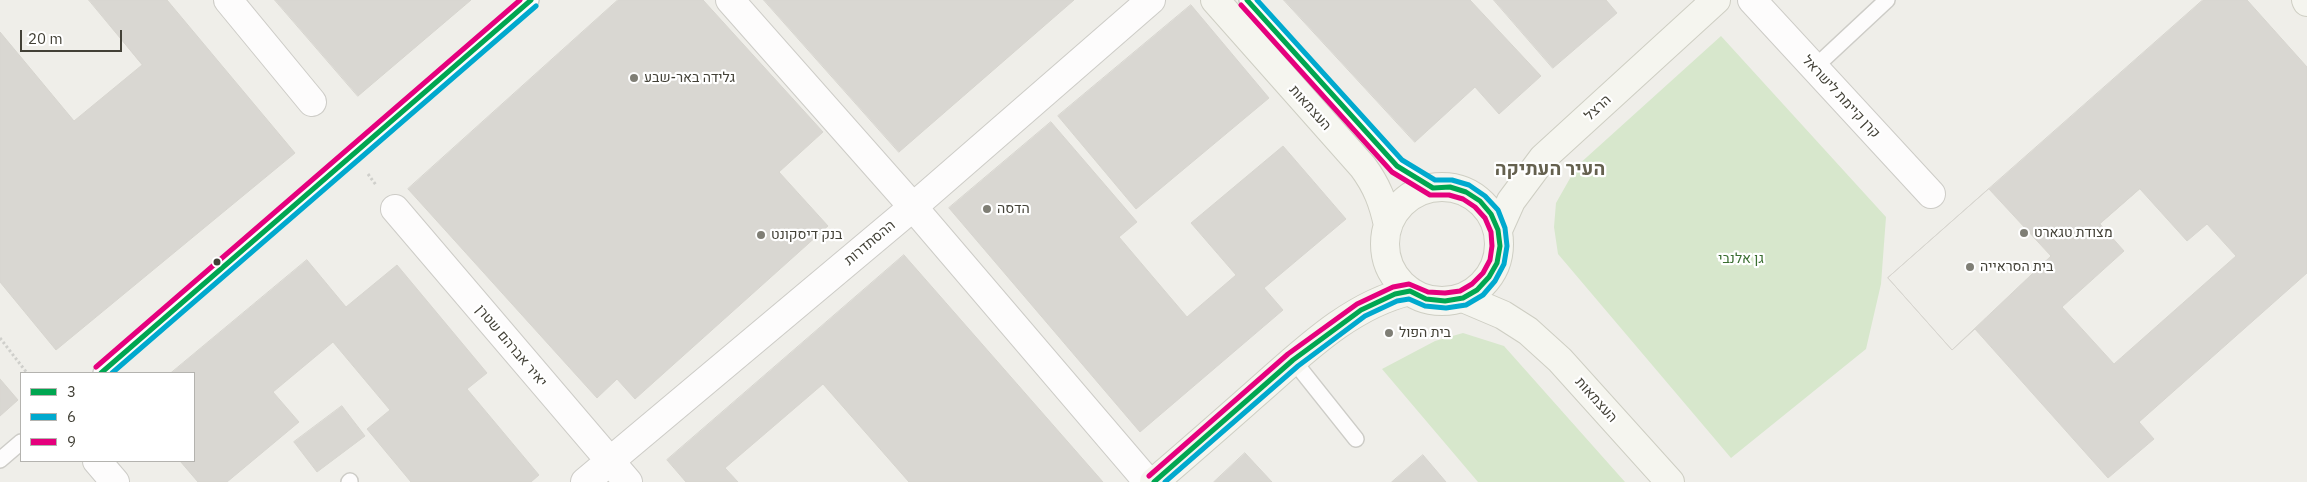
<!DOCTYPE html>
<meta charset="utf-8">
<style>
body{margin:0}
#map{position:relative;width:2307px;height:482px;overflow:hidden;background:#efeee9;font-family:"IBM Plex Sans",sans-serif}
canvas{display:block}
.legend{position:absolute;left:20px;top:372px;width:175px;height:90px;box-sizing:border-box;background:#fff;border:1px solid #b4b3af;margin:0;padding:6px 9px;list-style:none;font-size:15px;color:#434137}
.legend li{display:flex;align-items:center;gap:10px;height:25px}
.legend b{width:25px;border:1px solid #b4b3af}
.scale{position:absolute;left:20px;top:30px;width:102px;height:22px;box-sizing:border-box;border:2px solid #434137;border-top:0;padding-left:6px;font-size:15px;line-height:18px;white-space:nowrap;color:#434137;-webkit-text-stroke:4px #fff;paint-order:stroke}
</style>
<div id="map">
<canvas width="2307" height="482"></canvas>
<ul class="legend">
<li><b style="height:6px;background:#00a651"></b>3</li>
<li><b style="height:6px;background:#00a9ce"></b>6</li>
<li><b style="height:6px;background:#e5007d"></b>9</li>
</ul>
<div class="scale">20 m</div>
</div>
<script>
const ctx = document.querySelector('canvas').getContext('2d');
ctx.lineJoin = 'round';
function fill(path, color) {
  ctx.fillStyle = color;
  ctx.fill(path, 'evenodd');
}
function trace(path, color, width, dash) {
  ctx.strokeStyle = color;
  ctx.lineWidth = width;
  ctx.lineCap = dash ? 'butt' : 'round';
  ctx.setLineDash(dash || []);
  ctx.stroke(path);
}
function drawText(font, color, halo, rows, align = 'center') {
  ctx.font = font + ' "IBM Plex Sans",Heebo,sans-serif';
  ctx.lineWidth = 4.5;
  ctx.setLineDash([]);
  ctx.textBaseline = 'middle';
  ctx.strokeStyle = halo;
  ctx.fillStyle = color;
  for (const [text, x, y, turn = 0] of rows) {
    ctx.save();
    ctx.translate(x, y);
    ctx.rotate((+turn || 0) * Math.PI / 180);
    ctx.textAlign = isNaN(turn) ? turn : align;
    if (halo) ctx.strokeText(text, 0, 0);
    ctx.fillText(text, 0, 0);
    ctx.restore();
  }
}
const green = new Path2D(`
 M1721 36 1886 217 1881 284 1866 349 1731 458 1558 254 1554 227 1556 203 1577 166Z
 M1463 333 1504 346 1625 482H1478L1382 369 1435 341Z`);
const building = new Path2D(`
 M89 0H167L295 153 56 350 0 282V32L74 121 142 65Z
 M275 0H471L358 96Z
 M618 0H703L823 132 779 172 828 226 635 399 617 379 597 398 408 189Z
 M764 0H1074L899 152Z
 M1284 0H1470L1541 76 1499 114 1475 87 1415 142Z
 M1494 0H1606L1617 13 1553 68Z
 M2203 0H2247L2307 67V273L2139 422 2154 439 2108 478 1975 329 1952 350 1888 278ZM2140 189 2187 241 2207 224 2236 256 2114 364 2062 307 2124 251 2100 224Z
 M1191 5 1269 98 1136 209 1058 116Z
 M1051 122 1137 222 1119 237 1187 317 1236 275 1191 223 1283 146 1346 219 1264 288 1283 310 1140 432 949 208Z
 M1989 189 2051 256 1952 350 1888 278Z
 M904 255 1103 482H909L823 384 725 468 738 482H686L667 460Z
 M307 260 346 307 397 265 487 373 467 389 539 475 531 482H411L367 429 390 410 333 342 273 392 299 422 227 482H198L180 461H194V373H171Z
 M0 379 18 400 0 416Z
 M342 406 365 436 317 472 294 442Z
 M1245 453 1272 482H1214Z
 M1423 455 1446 482H1392Z`);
const path = new Path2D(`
 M368 174 376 185
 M0 338 27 373`);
const lane = new Path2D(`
 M1247 0 1381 150 1397 166 1433 188
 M1814 68 1887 0
 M1293 360 1356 439
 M101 373 531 0
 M0 460 21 442
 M349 482 350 481`);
const street = new Path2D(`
 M228 0 312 102
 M730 0 913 207 1148 482
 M1752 0 1931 194
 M395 209 628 482
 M97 461 115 482
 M585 482 913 207 1151 0`);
const secondary = new Path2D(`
 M1215 0 1363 167C1377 186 1383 202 1388 225
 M2306 0 2307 2
 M1385 244a57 57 0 1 1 114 0a57 57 0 1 1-114 0Z
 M1498 230 1511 201 1543 158 1716 0
 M1463 298 1503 315 1528 331 1560 360 1670 482
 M1154 482C1188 453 1222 423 1255 394 1301 354 1349 305 1410 291`);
const bus1 = new Path2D(`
 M101 373 531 0
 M1154 482 1293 360 1361 310 1395 294 1410 291 1426 299 1445 301 1463 298 1477 290 1489 277 1497 263 1500 246 1498 230 1491 214 1480 201 1466 192 1450 187 1433 188 1397 166 1247 0`);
const bus2 = new Path2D(`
 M112 373 536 6
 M1165 482 1298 366 1365 316 1397 301 1409 299 1425 306 1446 308 1466 305 1483 295 1495 281 1504 264 1507 246 1505 228 1498 210 1485 196 1469 185 1452 180H1435L1402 160 1257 0`);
const bus3 = new Path2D(`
 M96 367 520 0
 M1149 476 1288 354 1357 304 1393 287 1409 284 1428 292 1445 293 1460 291 1472 284 1483 273 1490 260 1492 246 1491 232 1485 218 1475 207 1463 199 1449 195H1430L1392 172 1241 5`);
const markers = [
 [634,78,5,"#7f7e75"],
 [987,209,5,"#7f7e75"],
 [2024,233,5,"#7f7e75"],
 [761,235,5,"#7f7e75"],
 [217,262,4.5,"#434137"],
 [1970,267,5,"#7f7e75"],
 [1389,333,5,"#7f7e75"]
];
const poiNames = [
 ["גלידה באר-שבע",644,78],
 ["הדסה",997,209],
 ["מצודת טגארט",2034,233],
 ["בנק דיסקונט",771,235],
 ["בית הסראייה",1980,267],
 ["בית הפול",1399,333]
];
const streetNames = [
 ["קרן קיימת לישראל",1841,97,47],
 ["העצמאות",1310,108,48],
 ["הרצל",1598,108,-43],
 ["ההסתדרות",870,243,-40],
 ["יאיר אברהם שטרן",511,346,50],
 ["העצמאות",1596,400,48]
];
const parkNames = [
 ["גן אלנבי",1741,259]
];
const districtNames = [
 ["העיר העתיקה",1550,170]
];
fill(green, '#d7e7cc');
fill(building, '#d9d7d2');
trace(building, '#d7d5cf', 1);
trace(lane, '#cdccc7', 18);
trace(street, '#cdccc7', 30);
trace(secondary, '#cecec3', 30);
trace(path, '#cfcfcb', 3, [2.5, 2.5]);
trace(lane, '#fdfcfc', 15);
trace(street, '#fdfcfc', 28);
trace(secondary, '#f5f5ef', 28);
trace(bus1, '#00a651', 5);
trace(bus2, '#00a9ce', 5);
trace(bus3, '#e5007d', 5);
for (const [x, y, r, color] of markers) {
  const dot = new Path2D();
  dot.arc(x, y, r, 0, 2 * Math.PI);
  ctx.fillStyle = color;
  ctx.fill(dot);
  trace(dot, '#fff', 2);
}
drawText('14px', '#434137', '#fff', poiNames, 'left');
drawText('14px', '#434137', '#fff', streetNames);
drawText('14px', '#3a6e31', '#fff', parkNames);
drawText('bold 19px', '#65614f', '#fff', districtNames);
</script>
